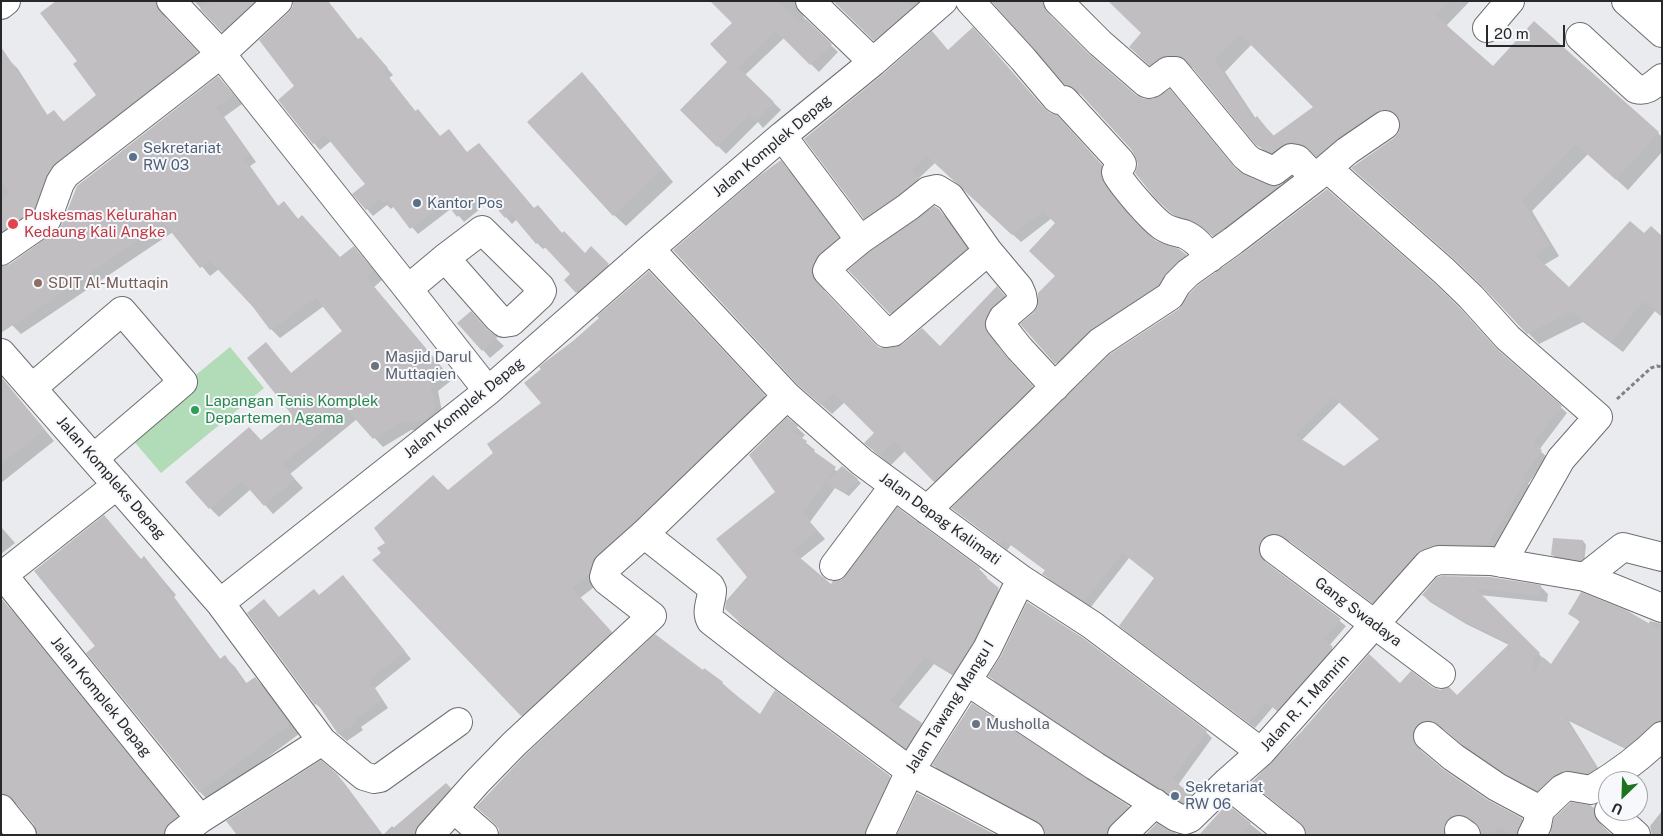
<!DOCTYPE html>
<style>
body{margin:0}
#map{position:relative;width:1663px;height:836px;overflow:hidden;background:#eaebee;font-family:"Public Sans",sans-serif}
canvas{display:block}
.frame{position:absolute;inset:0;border:2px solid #272829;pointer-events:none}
.north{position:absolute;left:1598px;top:771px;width:50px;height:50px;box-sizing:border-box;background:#f7f8fb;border:1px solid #a4a5a7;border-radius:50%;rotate:204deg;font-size:14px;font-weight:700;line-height:20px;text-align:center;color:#272829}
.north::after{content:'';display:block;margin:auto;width:18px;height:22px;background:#1c721d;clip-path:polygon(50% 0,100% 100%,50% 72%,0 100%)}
.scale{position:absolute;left:1486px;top:25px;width:79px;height:22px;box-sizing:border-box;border:2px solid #272829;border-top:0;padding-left:6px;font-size:15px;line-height:18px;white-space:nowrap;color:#272829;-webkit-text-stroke:4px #f7f8fb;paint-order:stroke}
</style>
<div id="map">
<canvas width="1663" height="836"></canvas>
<div class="frame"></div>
<div class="north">U</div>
<div class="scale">20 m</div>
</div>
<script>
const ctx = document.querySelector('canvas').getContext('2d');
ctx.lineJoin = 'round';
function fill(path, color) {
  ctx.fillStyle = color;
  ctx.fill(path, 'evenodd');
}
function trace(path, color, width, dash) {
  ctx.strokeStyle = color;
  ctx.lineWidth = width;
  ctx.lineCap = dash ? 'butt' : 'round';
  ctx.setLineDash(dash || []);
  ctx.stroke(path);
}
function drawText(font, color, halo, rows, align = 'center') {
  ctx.font = font + ' "Public Sans",sans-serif';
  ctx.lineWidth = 4;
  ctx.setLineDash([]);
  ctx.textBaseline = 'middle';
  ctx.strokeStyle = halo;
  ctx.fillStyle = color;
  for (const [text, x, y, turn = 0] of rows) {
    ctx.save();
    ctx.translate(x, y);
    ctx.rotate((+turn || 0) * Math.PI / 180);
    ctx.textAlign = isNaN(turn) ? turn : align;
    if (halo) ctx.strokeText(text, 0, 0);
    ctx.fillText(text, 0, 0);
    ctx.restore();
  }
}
const green = new Path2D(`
 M230 347 264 388 161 473 126 432Z`);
const shadow = new Path2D(`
 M58 1H167L164 6V15L168 22 205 62 64 171 42 218 1 246V48L10 61 18 69 48 116 54 111 65 123 98 96 79 61Z
 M194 1H273L231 40Z
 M712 1H804L802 5V14L806 21 838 52 819 72 784 38 745 75 781 110 763 128 758 122 726 154 682 110 729 62 734 23Z
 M834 1H936L882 47Z
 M992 1H1044L1049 6V13L1053 20 1088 55 1135 96 1244 176 1276 188 1280 186 1286 192 1220 242 1203 228 1179 220 1157 198 1132 150 1083 95 1073 91 1066 84Z
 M1109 1H1470L1446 26 1493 68 1658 133 1662 137V152L1628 190 1588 154 1532 211 1559 256 1544 265 1569 289 1644 234 1662 237V317L1655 311 1623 352 1583 322 1539 344 1468 271 1353 168 1395 139 1400 133 1401 121 1396 120 1320 158 1306 153 1272 158 1260 147 1194 68 1179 66 1161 76 1141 58 1130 47 1143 33ZM1252 44 1315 107 1274 136 1257 118 1256 119 1225 72Z
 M359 40 367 45 393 75 389 78 416 112 440 137 468 153 535 209 585 254 591 248 614 271 583 298 565 280 572 274 546 247 543 249 537 243 517 219 512 224 491 200 464 222 452 208 418 234 394 206 391 209 387 205 373 216 354 194 367 185 331 141 320 150 314 143Z
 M949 51 1047 112 1064 124 1110 174 1108 185 1112 193 1139 227 1156 242 1186 256 1194 263 1064 371 1022 324 1034 313 1057 276 1056 223 1052 218 1021 242 935 163 918 179 925 187 872 226 864 218Z
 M582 74 593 85 673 182 626 226 614 215Z
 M218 77 242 104 224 117 256 162 250 166 279 207 284 203 299 220 340 259 354 248 362 256 382 280 374 287 452 380 438 391 443 417 427 431 411 430 383 447 357 419 290 474 303 488 273 514 251 489 219 517 210 508 262 441 294 415 266 344 292 374 343 332 324 306 280 338 271 329 254 306 219 269 210 276 173 232 21 334 12 325 11 265 57 233Z
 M780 162 791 172 848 249 822 285 826 294 875 346 880 349 940 348 997 288 1007 298 995 338 998 346 1017 370 1042 397 945 491 905 451 891 465 876 453 866 443 875 433 845 402 832 414 810 395Z
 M938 210 947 218 974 257 898 321 850 270Z
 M658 282 773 405 598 584 580 598 620 642 531 725 374 560 447 492 495 453 542 403 574 342Z
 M490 333 504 346 490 358 483 350Z
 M1500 353 1567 413 1539 450 1547 457 1528 484 1531 487 1493 551 1446 550 1379 608 1291 542 1282 539 1264 554 1265 562 1346 626 1329 646 1338 654 1283 716 1273 707 1255 728 1127 632 1156 579 1129 558 1091 607 1050 580 1044 574 1046 571 1011 545 1007 550 953 508 1111 355ZM1340 402 1380 440 1345 467 1302 440Z
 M1 377 54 441 1 483Z
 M788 419 805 435 801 439 815 450 813 453 838 472 842 467 861 483 849 496 835 488 810 522 825 539 800 559 831 586 841 581 898 509 979 569 987 577 986 579 1006 598 962 681 934 664 898 708 921 724 929 732 914 756 747 630 726 609 749 577 777 492Z
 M1 527 15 543 1 554Z
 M1583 541 1586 545 1584 563 1556 559 1553 555Z
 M141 560 153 568 176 595 174 597 221 660 225 657 235 667 247 684 255 678 265 688 299 734 209 801 199 791 96 646Z
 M1438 578 1541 587 1548 594 1547 602 1479 595 1551 666 1581 623 1570 613 1648 625 1650 621 1662 624V730L1634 753 1569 721 1603 776 1545 797 1514 780 1471 752 1447 731 1439 727 1431 728 1419 741 1420 749 1423 754 1443 771 1488 801 1522 819 1529 827 1525 835H1482L1481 828 1476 824 1468 821 1451 835H1307L1304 826 1260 790 1400 684 1431 688 1457 697 1509 645 1466 624 1430 602 1423 595Z
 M350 584 411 659 375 688 388 708 361 727 363 730 347 741 339 734 324 711 316 704 279 618 319 596Z
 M4 602 14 613 187 827 180 835H38L35 825 18 804H11L1 794V604Z
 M703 671 722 683 760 716 776 692 890 777 897 785 874 835H500Z
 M990 676 1206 732 1212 738 1178 785 1197 802 1190 809 1111 759 996 683Z
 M972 705 1129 807 1136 815 1117 835H1047L1045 828 941 773 934 765Z
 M337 775 345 784 383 835H237Z
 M446 785 458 797 425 835H383L392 826 394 828Z
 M1227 806 1264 835H1212Z
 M1593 809 1601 816V824L1604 829 1551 835Z
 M1662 811V835H1652L1650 826Z`);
const building = new Path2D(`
 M56 1H156L160 12 198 52 55 163 45 178 34 209 1 232V200L10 194 1 181V47L47 115 54 110 63 122 96 95 73 64 77 61 40 13Z
 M212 1H255L222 32 200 9Z
 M293 1H328L358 39 361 37 388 68 384 71 415 111 418 109 440 136 449 129 467 152 479 143 534 208 538 205 562 233 564 231 585 253 591 246 609 264 576 293 564 280 570 274 539 241 536 244 510 213 505 218 484 194 457 217 445 202 410 229 388 200 384 203 380 199 366 210 352 194 365 184 325 135 313 144 278 100 294 86 259 40 289 12 293 6Z
 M710 1H778L801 24 806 19 832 44 810 65 776 31 738 67 774 102 755 121 749 115 717 147 680 110 727 62 710 44 732 23Z
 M833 1H908L912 7 874 41Z
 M991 1H1043V6L1047 12 1089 54 1136 95 1144 99H1153L1170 89 1235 168 1245 175 1268 185 1275 186 1281 185 1213 236 1195 222 1172 214 1156 199 1135 173 1138 164 1135 156 1132 150 1076 89 1065 85Z
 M1108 1H1449L1435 15 1493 66 1534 21 1659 132 1616 180 1576 144 1522 200 1549 245 1534 254 1569 287 1630 221 1644 233 1651 226 1662 236V317L1643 301 1611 342 1571 311 1527 334 1482 286 1455 260 1351 168 1394 138 1399 132 1400 123 1398 117 1392 111 1384 109 1376 112 1338 138 1316 157 1308 148 1294 143H1287L1272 153 1256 145 1187 61 1182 57 1167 55 1159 58 1150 65 1129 47 1141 33ZM1240 34 1313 107 1273 136 1257 116 1254 119 1214 60Z
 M973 27 1044 108 1050 113 1057 115 1102 165 1101 170V176L1104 184 1133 220 1156 241 1179 249 1187 255 1166 273 1158 285 1091 329 1055 364 1020 324 1033 313 1038 306V293L1055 276 1029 251 1055 223 1043 211 1012 235 927 156 912 170 919 179 864 219 804 139 883 74 932 31 948 50Z
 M582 72 662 169 613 216 527 122Z
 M218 76 234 95 216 107 248 153 242 157 278 206 284 201 298 219 302 215 340 257 354 246 374 271 366 277 445 371 430 382 435 408 427 418 418 422H402L373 439 348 411 282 464 295 479 264 506 242 481 209 509 185 482 249 427 261 440 292 415 247 358 266 342 291 373 342 331 316 298 270 330 253 307 210 261 200 268 164 223 1 333V266L10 264 56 231 62 224 77 186Z
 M781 160 839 238 816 258 812 273 815 281 875 344 880 348 895 347 903 344 922 328 940 346 997 286 1005 296 989 311 986 318 985 326 988 334 1007 358 1033 386 934 482 894 441 880 456 864 443 874 433 834 393 821 405 798 385 673 250 759 176Z
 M1327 189 1433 282 1460 308 1498 350 1562 406 1533 443 1542 450 1522 478 1526 479 1487 545 1439 544 1423 549 1416 554 1372 603 1283 536 1275 533 1268 534 1262 539 1258 548 1260 555 1264 561 1341 619 1324 639 1333 647 1277 711 1266 702 1249 723 1119 626 1154 578 1123 553 1084 601 1042 574 1045 570 1004 540 1000 544 951 508 1110 354 1179 309 1189 294 1198 285 1243 253ZM1333 397 1379 439 1344 466 1295 435Z
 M934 206 939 209 967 248 890 314 848 270 869 252Z
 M649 271 765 395 633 523 596 556 592 563 589 574 572 588 612 632 521 716 372 560 381 553 377 548 385 543 374 528 433 475 448 490 493 453 487 444 541 403 524 383 541 369 539 367 545 362 573 341 599 318 597 316Z
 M471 311 488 330 498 337 482 351 457 323Z
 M1 377 45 430 1 464Z
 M787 417 798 426 792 432 807 441 805 445 836 467 803 513 817 531 792 551 831 584 833 581 841 580 846 575 897 507 980 568 978 571 999 588 973 641 953 673 925 657 890 701 922 723 906 748 787 661 738 622 739 621 725 609 726 601 747 577 716 539 775 492 749 455Z
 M842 466 858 479 845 493 826 482Z
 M104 515 141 559 144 556 167 585 165 586 220 659 225 655 245 684 255 677 290 724 199 792 86 653 95 646 34 571Z
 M1553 538 1583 540 1582 560 1551 555Z
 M343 575 405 651 369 680 382 700 354 719 356 723 338 734 317 703 315 705 247 613 264 599 279 617 314 589 319 595Z
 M1442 576 1490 577 1541 585 1540 596 1475 588 1540 653 1538 656 1534 655 1532 676 1543 657 1551 664 1580 621 1568 614 1581 592 1626 610 1662 631V721H1658L1651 725 1626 747 1564 716 1596 768 1588 774 1571 771 1561 772 1551 778 1537 791 1505 774 1462 745 1438 724 1430 721H1423L1416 726 1413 733V741L1418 748 1444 770 1488 800 1522 818 1517 835H1512L1498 826 1493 835H1481L1480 828 1475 822 1468 817 1460 814 1452 816 1447 821 1444 828V835H1307L1301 823 1251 783 1302 731 1369 654 1400 683 1411 671 1432 687 1440 690 1449 687 1457 695 1510 643 1457 617 1422 595 1437 577Z
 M1 598 178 816 165 829 164 835H37L34 825 13 799 7 795 1 794Z
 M1027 602 1083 638 1207 731 1172 779 1192 795 1183 803 1103 753 988 676 1001 656Z
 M655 634 703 670 704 668 723 682 722 684 760 714 775 690 890 776 866 828 865 835H499V829L495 824 476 807 525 755Z
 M972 703 1129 806 1111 824 1107 830V835H1046L1043 827 1037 821 932 765Z
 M321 760 337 774 382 835H237L226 821Z
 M446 783 451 788 418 825 415 835H385Z
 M917 793 996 835H897Z
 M1571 802 1590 805 1594 808V815L1598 822 1612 835H1550L1554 818Z
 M1227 804 1251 823 1240 835H1199Z
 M1157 823 1168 830 1176 833 1174 835H1145Z`);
const path = new Path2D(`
 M1617 399 1651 368 1657 366 1662 367`);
const minor = new Path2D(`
 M171 1 221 54 408 289 488 391
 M810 1 873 62
 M970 1 1023 59 1056 98 1059 100H1064L1120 161 1122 164 1116 172 1117 175C1125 188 1150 217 1162 226 1169 231 1176 232 1184 234 1196 239 1202 248 1210 258
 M1058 1 1100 43 1146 83 1149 84 1152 83 1168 71H1175L1245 156 1251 161 1274 171 1291 158 1297 159 1315 178 1327 168 1444 271 1471 297 1508 338 1598 417 1561 459 1502 563
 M1660 1 1662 3
 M1 5 6 1
 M1487 28 1510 1
 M1580 37 1636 89C1647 92 1653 85 1662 78
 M782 136 860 240 830 265 827 271 886 333 893 332 988 251
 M1327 168 1347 151 1385 125
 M860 240 908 207 928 191 937 189 950 197 988 251 1019 288 1022 295 1023 301 1003 318 1000 324 1019 348 1055 387
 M650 249 787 396 862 462 1021 579 1092 625 1261 752
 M1 251 47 219 60 183 65 175 221 54 278 1
 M408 289 445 258 482 230 540 287 542 291 540 295 511 322 504 323 498 318 445 258
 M1 353 220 603
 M32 388 122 311 183 382 94 458
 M927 510 1028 413 1100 342 1170 296 1177 284 1188 273 1233 241 1315 178
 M644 534 710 586 712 590C712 601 705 611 711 621L778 673 910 771 1030 835
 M1274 549 1441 674
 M834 566 894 486
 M3 575 117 485
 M1 576 3 575 200 819
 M1585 577 1623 547 1662 557
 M967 681 1095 766 1176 817 1185 820 1190 818 1226 783 1261 752 1428 564 1439 560 1491 561 1585 577 1662 608
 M1428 736 1453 757 1497 787 1540 810
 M322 741 364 776 374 779 380 778 458 722
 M1226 783 1291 835
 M1 809 22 835
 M454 809 484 835
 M1609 811 1636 835
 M1459 830 1466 835
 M179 835 200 819 322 741 220 603 488 391 650 249 782 136 873 62 943 1
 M430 835 477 782 514 744 652 616 607 581 604 577 607 567 644 534 787 396
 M880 835 910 771 987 649 1021 579
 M1122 835 1155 803
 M1532 835 1537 825 1540 810 1562 789 1568 786 1591 790C1616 775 1641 757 1662 736`);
const highway = new Path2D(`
 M1626 1 1662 33`);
const markers = [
 [133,157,5,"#5c6f8a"],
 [417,203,5,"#5c6f8a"],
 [13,224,6,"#e0444e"],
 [38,283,5,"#8d6e63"],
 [375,366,5,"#6b7280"],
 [195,410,5,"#2e9e5b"],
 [976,724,5,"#6b7280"],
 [1175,796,5,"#5c6f8a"]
];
const streetNames = [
 ["Jalan Komplek Depag",772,146,-40],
 ["Jalan Komplek Depag",464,408,-39],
 ["Jalan Kompleks Depag",111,478,49],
 ["Jalan Depag Kalimati",940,519,36],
 ["Gang Swadaya",1358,612,37],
 ["Jalan Komplek Depag",101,697,51],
 ["Jalan R. T. Mamrin",1305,703,-48],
 ["Jalan Tawang Mangu I",950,707,-58]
];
const serviceNames = [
 ["Sekretariat",143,148],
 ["RW 03",143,165],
 ["Kantor Pos",427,203],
 ["Sekretariat",1185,787],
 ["RW 06",1185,804]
];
const healthNames = [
 ["Puskesmas Kelurahan",24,215],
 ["Kedaung Kali Angke",24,232]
];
const educationNames = [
 ["SDIT Al-Muttaqin",48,283]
];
const worshipNames = [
 ["Masjid Darul",385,357],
 ["Muttaqien",385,374],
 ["Musholla",986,724]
];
const leisureNames = [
 ["Lapangan Tenis Komplek",205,401],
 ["Departemen Agama",205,418]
];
fill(green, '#b2dbb7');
fill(shadow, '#0003');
fill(building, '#c0bec0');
trace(minor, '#6d6e71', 30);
trace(highway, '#6d6e71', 30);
trace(path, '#818284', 3, [4, 2.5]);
trace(minor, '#fff', 28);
trace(highway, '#fff', 28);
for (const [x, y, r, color] of markers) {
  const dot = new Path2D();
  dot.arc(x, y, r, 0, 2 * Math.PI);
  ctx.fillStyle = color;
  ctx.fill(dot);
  trace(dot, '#f7f8fb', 2);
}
drawText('15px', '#272829', '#f7f8fb', streetNames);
drawText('15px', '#4e5e75', '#f7f8fb', serviceNames, 'left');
drawText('15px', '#be3a42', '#f7f8fb', healthNames, 'left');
drawText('15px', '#785e54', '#f7f8fb', educationNames, 'left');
drawText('15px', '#5b616d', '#f7f8fb', worshipNames, 'left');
drawText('15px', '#27864d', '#f7f8fb', leisureNames, 'left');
</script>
